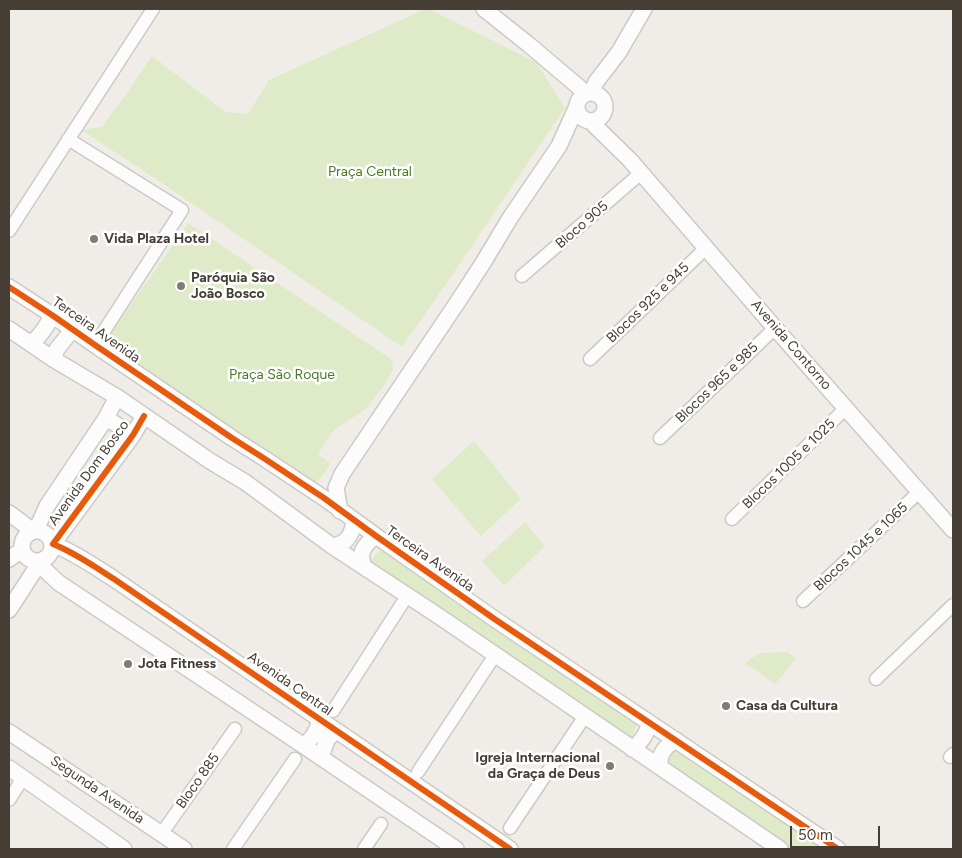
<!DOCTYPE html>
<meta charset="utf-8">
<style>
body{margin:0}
#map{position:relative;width:962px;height:858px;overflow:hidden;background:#f0ede8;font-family:Figtree,sans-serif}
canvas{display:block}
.frame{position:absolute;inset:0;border:10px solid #463e35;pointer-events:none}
.scale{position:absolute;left:790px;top:826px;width:90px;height:22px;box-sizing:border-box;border:2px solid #463e35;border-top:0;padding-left:6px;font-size:15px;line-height:18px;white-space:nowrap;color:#463e35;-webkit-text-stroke:4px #fff;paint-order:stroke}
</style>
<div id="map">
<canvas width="962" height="858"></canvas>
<div class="frame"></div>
<div class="scale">50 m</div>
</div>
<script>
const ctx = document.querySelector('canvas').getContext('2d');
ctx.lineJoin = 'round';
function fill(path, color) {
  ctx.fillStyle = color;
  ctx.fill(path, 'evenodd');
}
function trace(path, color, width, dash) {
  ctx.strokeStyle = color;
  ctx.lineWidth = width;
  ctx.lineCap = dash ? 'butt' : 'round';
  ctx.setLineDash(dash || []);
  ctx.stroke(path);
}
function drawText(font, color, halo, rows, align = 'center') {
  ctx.font = font + ' Figtree,sans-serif';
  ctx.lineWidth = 5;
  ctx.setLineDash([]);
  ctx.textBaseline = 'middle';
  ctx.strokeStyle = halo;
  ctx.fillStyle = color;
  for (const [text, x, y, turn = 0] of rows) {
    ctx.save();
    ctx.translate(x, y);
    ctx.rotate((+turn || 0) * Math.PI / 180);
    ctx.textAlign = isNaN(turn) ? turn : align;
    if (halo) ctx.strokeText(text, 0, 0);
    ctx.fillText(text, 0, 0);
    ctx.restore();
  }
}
const green = new Path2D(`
 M425 9H429L536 62 565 108 442 290 402 347 147 173 81 130 102 127 126 94 152 56 226 112 248 114 269 80Z
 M188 223 385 355 392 360 393 370 384 385 367 408 333 431 318 454 330 463C324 475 318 487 303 481L105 342Z
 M474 441 521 499 481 536 432 479Z
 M525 522 545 546 504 586 482 561Z
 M380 550 639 720 630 741 367 564Z
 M788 652 796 659 775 684 745 663 759 653Z
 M676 748 824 849H786L663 766Z`);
const minor = new Path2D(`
 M68 139 182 210 95 345
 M9 231 153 9
 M522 276 641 173
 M590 359 706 248
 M660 438 775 328
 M732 519 846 408
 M803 601 919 492
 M876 679 953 605
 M333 711 407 596
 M950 757 953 754
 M418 772 495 655
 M9 800 23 778
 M510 828 585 716
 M162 833 235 729
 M233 849 295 759
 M364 849 381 824`);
const tertiary = new Path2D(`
 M484 9 528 44 587 94
 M591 93 596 82 619 52 644 9
 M577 107a14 14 0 1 1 28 0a14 14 0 1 1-28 0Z
 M590 121 630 160 775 328 953 530
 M9 287 52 315 95 345 232 438 262 457 324 498 376 536 496 620 838 849
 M9 329 53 359 117 397 210 461 245 482 332 546 440 617 780 849
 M31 344C41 335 47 327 52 315
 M53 359 57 349 73 329
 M144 416 133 435 53 544C75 553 94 566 114 579L510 849
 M106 418 133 435
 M340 511 336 488 342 474 457 303 483 263 510 218 559 146 577 106
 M9 513 33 531
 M36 530 47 506 106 418 117 397
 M22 546a15 15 0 1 1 30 0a15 15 0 1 1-30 0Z
 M332 546C347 544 352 535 354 521
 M9 559 22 550
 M364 567C358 552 364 545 376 536
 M9 610 40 562 45 570 59 583 304 746 456 849
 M9 732 184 849
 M304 746 314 735 321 720
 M632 749C642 742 646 734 650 723
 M321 757 327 740 335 731
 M660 767C659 754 664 747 676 740
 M9 768 124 849`);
const cycleway = new Path2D(`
 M9 287 52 315 95 345 232 438 262 457 324 498 376 536 496 620 838 849
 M144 416 133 435 53 544C75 553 94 566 114 579L510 849`);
const markers = [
 [94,239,5,"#827b74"],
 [181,286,5,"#827b74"],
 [128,664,5,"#827b74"],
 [726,706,5,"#827b74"],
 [610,766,5,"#827b74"]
];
const parkNames = [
 ["Praça Central",370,172],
 ["Praça São Roque",282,375]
];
const streetNames = [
 ["Bloco 905",582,225,-41],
 ["Blocos 925 e 945",648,303,-44],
 ["Terceira Avenida",96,330,35],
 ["Avenida Contorno",791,345,49],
 ["Blocos 965 e 985",717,383,-44],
 ["Blocos 1005 e 1025",789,464,-44],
 ["Avenida Dom Bosco",89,473,-54],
 ["Blocos 1045 e 1065",861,547,-43],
 ["Terceira Avenida",430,559,35],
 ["Avenida Central",290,684,35],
 ["Bloco 885",198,781,-55],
 ["Segunda Avenida",97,790,34]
];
const poiNames = [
 ["Vida Plaza Hotel",104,239],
 ["Paróquia São",191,278],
 ["João Bosco",191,294],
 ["Jota Fitness",138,664],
 ["Casa da Cultura",736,706],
 ["Igreja Internacional",600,758,"right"],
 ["da Graça de Deus",600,774,"right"]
];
fill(green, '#dfebc8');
trace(minor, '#cdc9c4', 15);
trace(tertiary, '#cdc9c4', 18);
trace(minor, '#fdfcfc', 12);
trace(tertiary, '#fdfcfc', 15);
trace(cycleway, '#e8590c', 6);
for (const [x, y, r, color] of markers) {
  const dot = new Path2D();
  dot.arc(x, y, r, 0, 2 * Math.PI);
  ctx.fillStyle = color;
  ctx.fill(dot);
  trace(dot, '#fff', 2);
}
drawText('14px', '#4a7926', '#fff', parkNames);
drawText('14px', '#463e35', '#fff', streetNames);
drawText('bold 14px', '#463e35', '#fff', poiNames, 'left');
</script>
